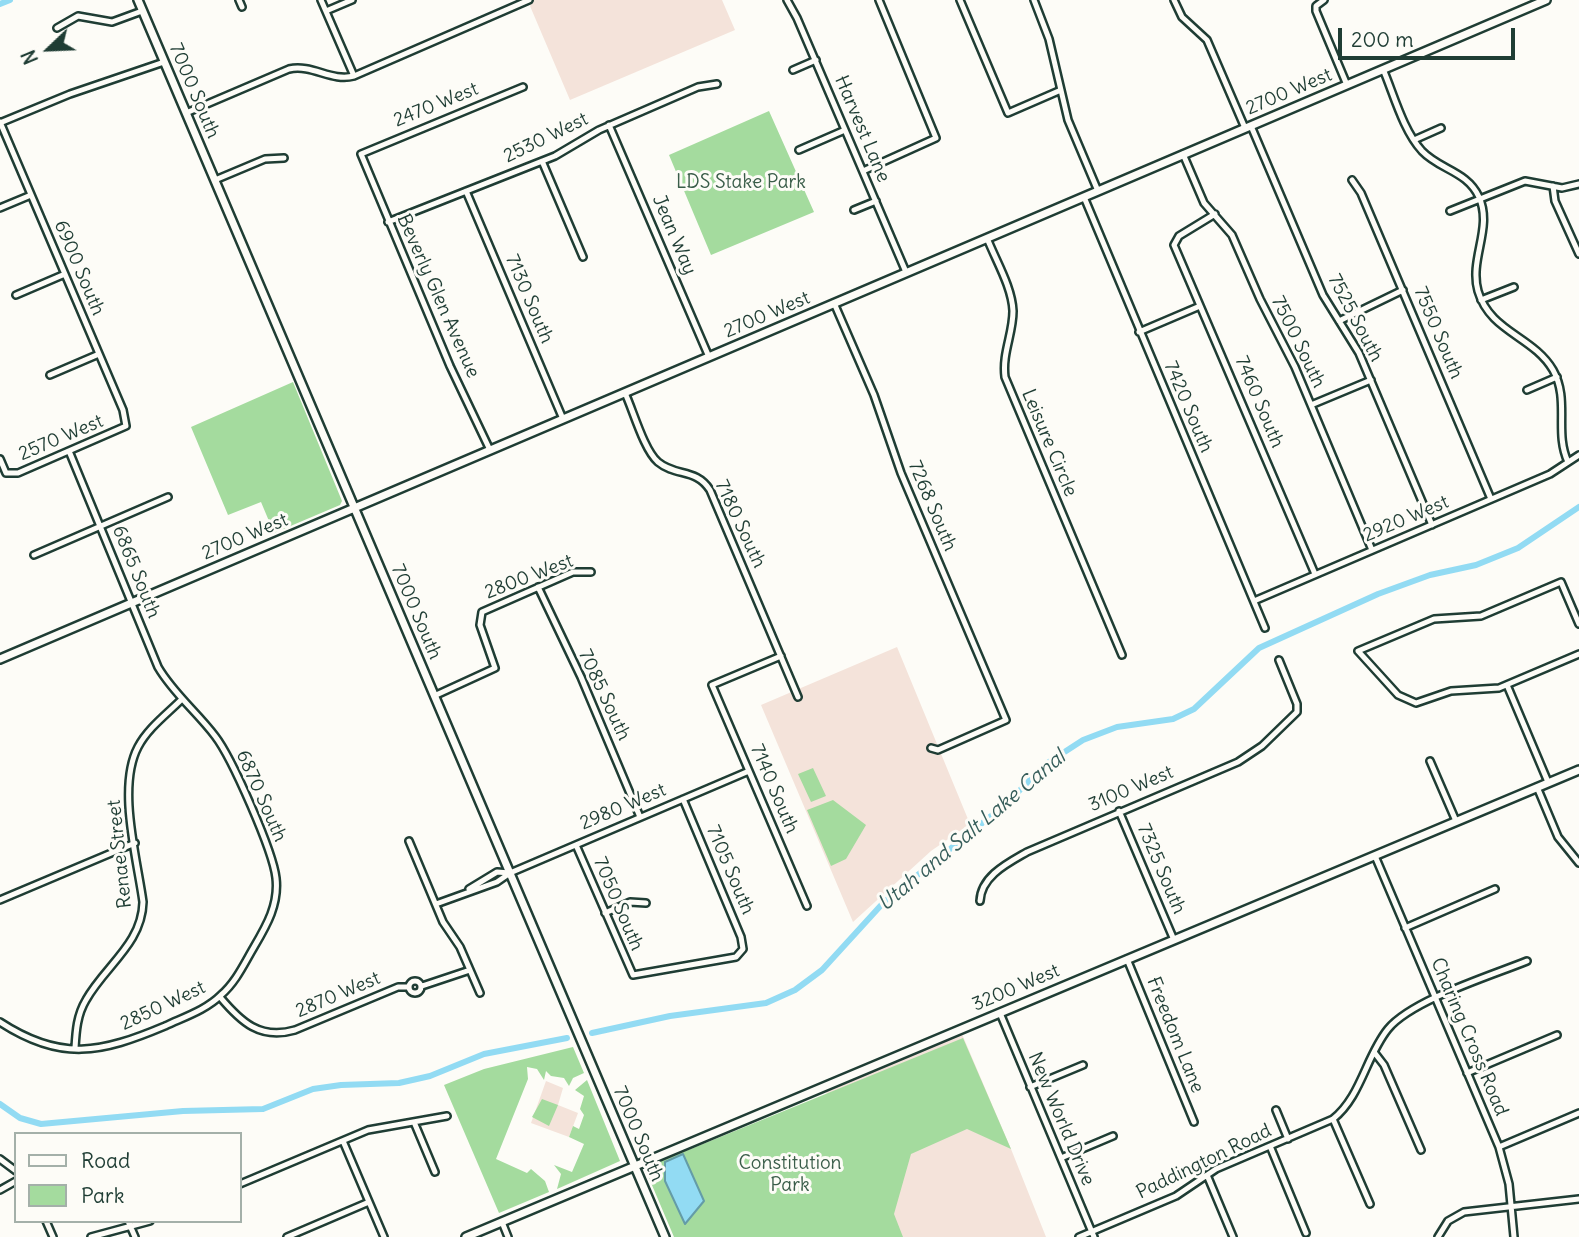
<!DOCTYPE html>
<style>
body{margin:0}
#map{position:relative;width:1579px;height:1237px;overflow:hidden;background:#fdfcf7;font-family:Delius,sans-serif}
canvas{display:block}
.legend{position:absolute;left:14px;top:1132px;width:228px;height:91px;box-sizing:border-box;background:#fdfcf7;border:2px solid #a4b0a9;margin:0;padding:9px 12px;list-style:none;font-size:21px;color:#1f3d34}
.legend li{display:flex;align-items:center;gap:14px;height:35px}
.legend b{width:35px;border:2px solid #a4b0a9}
.north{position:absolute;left:14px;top:14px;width:70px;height:70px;-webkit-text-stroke:5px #fdfcf7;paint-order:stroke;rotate:247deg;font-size:19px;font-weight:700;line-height:28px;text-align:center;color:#1f3d34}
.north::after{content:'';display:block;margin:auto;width:24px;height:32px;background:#1f3d34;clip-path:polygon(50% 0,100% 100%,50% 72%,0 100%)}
.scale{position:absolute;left:1338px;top:28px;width:177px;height:32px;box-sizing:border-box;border:4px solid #1f3d34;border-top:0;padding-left:9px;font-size:21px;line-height:24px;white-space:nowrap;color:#1f3d34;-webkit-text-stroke:5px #fdfcf7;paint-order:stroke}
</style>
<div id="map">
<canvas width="1579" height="1237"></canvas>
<ul class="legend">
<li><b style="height:9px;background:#fdfcf7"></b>Road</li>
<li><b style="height:19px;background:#a4db9e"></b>Park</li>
</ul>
<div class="north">N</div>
<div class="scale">200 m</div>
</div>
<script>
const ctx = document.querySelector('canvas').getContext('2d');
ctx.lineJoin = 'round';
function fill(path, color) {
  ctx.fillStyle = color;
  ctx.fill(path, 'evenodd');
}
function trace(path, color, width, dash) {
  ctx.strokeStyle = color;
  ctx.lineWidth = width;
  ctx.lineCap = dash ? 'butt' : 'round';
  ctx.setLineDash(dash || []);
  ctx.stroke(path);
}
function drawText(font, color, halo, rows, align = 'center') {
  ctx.font = font + ' Delius,sans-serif';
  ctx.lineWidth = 6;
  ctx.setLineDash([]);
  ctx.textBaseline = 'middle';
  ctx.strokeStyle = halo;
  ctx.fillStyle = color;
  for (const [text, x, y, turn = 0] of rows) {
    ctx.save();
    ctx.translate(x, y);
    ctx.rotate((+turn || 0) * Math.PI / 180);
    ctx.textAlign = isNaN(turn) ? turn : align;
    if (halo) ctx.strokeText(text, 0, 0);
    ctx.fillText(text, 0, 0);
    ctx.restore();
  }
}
const built = new Path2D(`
 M534 0H722L735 30 570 100 530 6Z
 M897 647 970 824 931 851 853 922 761 705Z
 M962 1034 1011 1149 1046 1237H887L826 1092Z
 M546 1081 563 1088 558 1105 578 1113 569 1137 531 1123Z`);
const green = new Path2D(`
 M769 111 814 212 711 255 669 155Z
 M293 382 342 501 340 505 274 533 261 502 228 515 191 427Z
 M813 768 826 796 811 802 798 774Z
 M833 800 866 825 846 859 831 866 807 810Z
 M963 1038 1011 1149 967 1129 911 1154 894 1214 903 1237H674L646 1171 649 1166Z
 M573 1047 584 1073 573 1078 569 1086 564 1078 551 1076 546 1071 544 1080 537 1069 527 1067 528 1079 496 1159 527 1173 531 1169 545 1181 549 1192 499 1213 444 1085 484 1069Z
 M587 1080 620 1161 557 1189 561 1174 554 1165 572 1172 584 1144 569 1137 573 1126 579 1129 584 1115 580 1109 584 1096 575 1090Z
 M542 1099 558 1105 549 1126 532 1117Z`);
const water = new Path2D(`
 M683 1154 704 1201 685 1224 665 1181V1162Z`);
const canal = new Path2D(`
 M0 4 10 0
 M592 1033 670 1016 766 1003 795 990 822 970 884 902 1006 804 1046 764 1083 740 1117 727 1173 719 1194 709 1259 648 1378 594 1430 575 1476 565 1518 548 1579 507
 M0 1104 20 1118 41 1124 183 1111 263 1109 313 1089 341 1085 399 1083 430 1076 484 1054 567 1038`);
const street = new Path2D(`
 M239 0 242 7
 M321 0 354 76
 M787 0 797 18 906 272
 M960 0 1008 113 1061 90
 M1034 0 1049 39 1068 120 1098 191
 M1174 0 1182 17 1207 40 1245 128
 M1324 0 1316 6V11L1347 85
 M326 11 352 0
 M57 28 78 16 112 22 142 11
 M1383 69C1394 95 1403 130 1422 151 1440 170 1467 171 1479 197 1493 228 1469 259 1478 291 1490 332 1533 336 1553 370 1570 400 1554 432 1568 462
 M793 70 816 60
 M186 113 289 69C313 64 331 82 354 76L529 0
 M0 122 123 410 126 426 18 473H6L0 459
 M0 123 70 94 164 62
 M609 125 709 357
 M1251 126 1323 295 1359 353 1432 525
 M1414 140 1441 128
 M799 150 845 130
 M1183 154 1204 203 1232 235 1260 299 1295 367 1372 550
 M542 161 583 257
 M863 171 936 138 879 0
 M215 180 265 159 284 158
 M1352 180 1361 193 1491 499
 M1553 186 1555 201 1579 254
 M466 191 563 419
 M1084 197 1265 628
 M0 208 31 195
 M854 210 876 201
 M1450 211 1525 181 1562 188 1579 184
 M1215 214 1179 236 1174 245 1315 574
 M388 222 555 156 599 130 698 87 717 84
 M987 238C996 261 1012 287 1013 311 1013 334 1002 353 1005 377L1122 655
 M16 295 65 274
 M1481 300 1514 287
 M834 303 874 395 901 473 1006 720 938 750 931 748
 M1339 321 1403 290
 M1139 332 1200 306
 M50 375 99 354
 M1527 390 1557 377
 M625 393C633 410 644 450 658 462 676 477 696 468 710 490L798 697
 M1311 405 1371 380
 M490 450 450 366 361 154 523 87
 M34 555 168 497
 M538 587 581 677 640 817
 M1254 601 1550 474 1579 455
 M1579 624 1561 582 1481 616 1434 619 1358 651 1398 695 1416 703 1451 691 1499 688 1579 654
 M781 656 712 685 807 906
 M1507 685 1548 782
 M434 696 495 668 480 625 482 612 573 572H591
 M1430 761 1456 821
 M1537 787 1558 837 1579 863
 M1119 811 1174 940
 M409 841 443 922 460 947 480 993
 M576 845 633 975 736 957 743 949 741 937 683 799
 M1375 856 1499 1147 1509 1184 1514 1237
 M469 889 497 872 510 873
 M0 900 135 843
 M980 901C981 876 1008 863 1027 852L1238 762 1262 746 1297 712V704L1279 660
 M436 904 497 882 510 873 749 771
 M605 913 630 902 646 903
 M1405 928 1495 889
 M1127 959 1194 1122
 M409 987a6 6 0 1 1 12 0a6 6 0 1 1-12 0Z
 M422 986 470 970
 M220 997C241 1022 260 1040 295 1030L398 987H409
 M1000 1013 1094 1237
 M0 1022C61 1062 101 1053 165 1026 184 1017 206 1010 221 995 236 982 244 964 254 947 267 925 279 904 276 878 273 851 232 758 215 736 197 712 173 693 158 667L69 451
 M75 1048C76 1031 77 1015 86 1000 105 966 142 944 143 902 137 858 117 787 138 747 148 728 167 714 182 699
 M1374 1052 1384 1065 1421 1150
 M1467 1073 1557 1035
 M1030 1087 1083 1065
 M1276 1110 1288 1139
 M1333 1119 1370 1204
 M414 1122 435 1172
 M343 1141 384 1237
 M1270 1146 1306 1233
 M1499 1147 1579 1113
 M1061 1158 1113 1136
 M0 1159 16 1171
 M1207 1175 1233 1237
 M240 1184 368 1130 447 1116
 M0 1190 16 1181
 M46 1221 53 1237
 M128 1221 135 1237
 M502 1222 508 1237
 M91 1237 150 1221
 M287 1237 369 1202
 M1079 1237 1176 1196 1216 1169 1333 1119C1361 1097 1366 1056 1388 1029 1412 1000 1490 976 1527 961
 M1438 1237 1448 1221 1464 1212 1579 1199`);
const secondary = new Path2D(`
 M138 0 665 1237
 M0 659 1546 0
 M466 1237 1579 770`);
const streetNames = [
 ["7000 South",194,91,67],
 ["2700 West",1289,92,-23],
 ["2470 West",436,105,-22],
 ["Harvest Lane",862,129,67],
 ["2530 West",546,138,-26],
 ["Jean Way",674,235,67],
 ["6900 South",79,268,67],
 ["Beverly Glen Avenue",438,296,66],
 ["7130 South",529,299,67],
 ["2700 West",767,315,-23],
 ["7525 South",1355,318,62],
 ["7550 South",1438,333,67],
 ["7500 South",1298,342,64],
 ["7460 South",1259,402,67],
 ["7420 South",1188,407,67],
 ["2570 West",61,438,-23],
 ["Leisure Circle",1049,443,67],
 ["7268 South",932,506,67],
 ["2920 West",1406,519,-23],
 ["7180 South",740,524,65],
 ["2700 West",245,537,-23],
 ["6865 South",136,572,68],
 ["2800 West",529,577,-21],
 ["7000 South",416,612,67],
 ["7085 South",604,695,65],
 ["7140 South",774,789,67],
 ["3100 West",1131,789,-23],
 ["6870 South",261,796,66],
 ["2980 West",623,807,-23],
 ["Renae Street",120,854,-96],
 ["7325 South",1161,869,67],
 ["7105 South",730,870,67],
 ["7050 South",618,904,67],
 ["3200 West",1016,988,-23],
 ["2870 West",338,995,-23],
 ["2850 West",163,1006,-25],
 ["Freedom Lane",1175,1035,68],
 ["Charing Cross Road",1469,1037,67],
 ["New World Drive",1061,1119,67],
 ["7000 South",638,1134,67],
 ["Paddington Road",1204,1162,-26]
];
const parkNames = [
 ["LDS Stake Park",741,183],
 ["Constitution",790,1164],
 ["Park",790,1186]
];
const waterNames = [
 ["Utah and Salt Lake Canal",972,831,-40]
];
fill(built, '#f4e3da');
fill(green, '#a4db9e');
fill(water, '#92dbf3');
trace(water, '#649ca7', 2);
trace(canal, '#92dbf3', 6);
trace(street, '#1f3d34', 10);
trace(secondary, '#1f3d34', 12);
trace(street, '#fdfcf7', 5);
trace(secondary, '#fdfcf7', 7);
drawText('19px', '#1f3d34', '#fdfcf7', streetNames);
drawText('19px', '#3a5d49', '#fdfcf7', parkNames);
drawText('italic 21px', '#365d5a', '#fdfcf7', waterNames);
</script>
